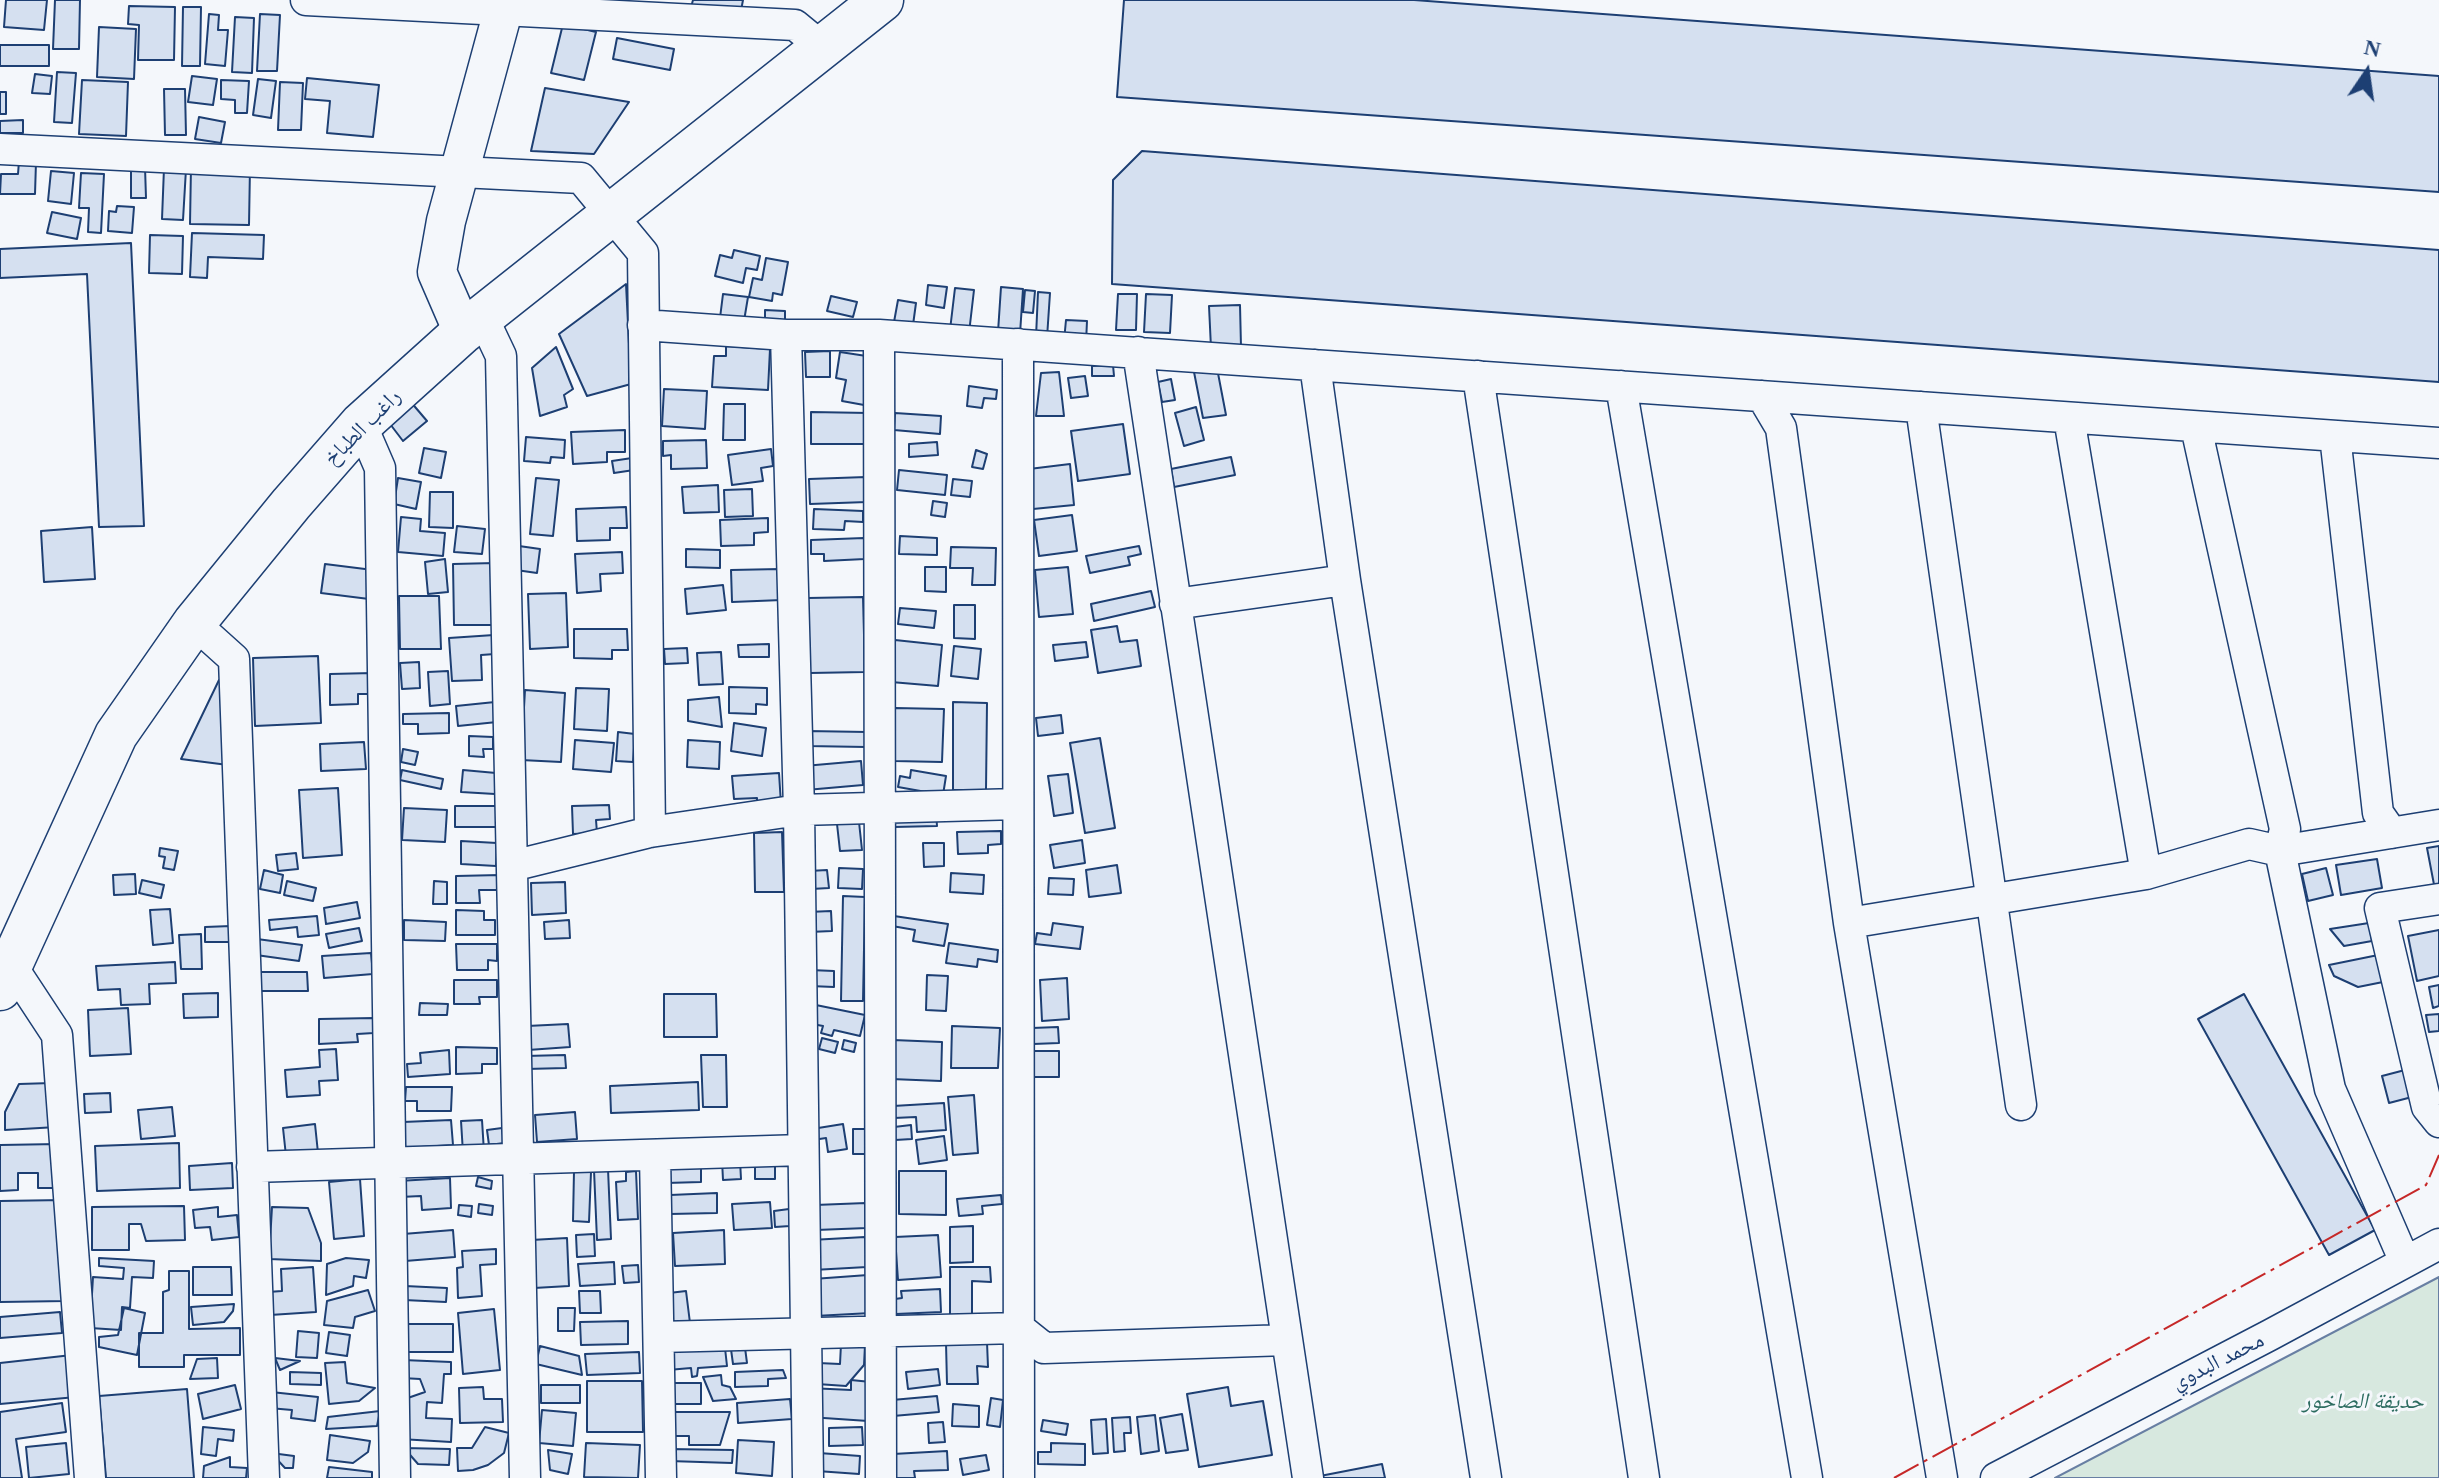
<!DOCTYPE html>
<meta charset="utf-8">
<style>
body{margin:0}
#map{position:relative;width:2439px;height:1478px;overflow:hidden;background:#f4f7fb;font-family:"Times New Roman",serif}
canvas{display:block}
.north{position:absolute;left:2327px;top:32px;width:80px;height:80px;-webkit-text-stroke:6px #f4f7fb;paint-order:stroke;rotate:13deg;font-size:22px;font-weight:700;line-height:32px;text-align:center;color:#1d3f73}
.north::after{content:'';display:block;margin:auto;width:28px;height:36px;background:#1d3f73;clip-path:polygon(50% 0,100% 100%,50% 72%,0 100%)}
</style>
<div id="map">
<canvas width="2439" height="1478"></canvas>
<div class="north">N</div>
</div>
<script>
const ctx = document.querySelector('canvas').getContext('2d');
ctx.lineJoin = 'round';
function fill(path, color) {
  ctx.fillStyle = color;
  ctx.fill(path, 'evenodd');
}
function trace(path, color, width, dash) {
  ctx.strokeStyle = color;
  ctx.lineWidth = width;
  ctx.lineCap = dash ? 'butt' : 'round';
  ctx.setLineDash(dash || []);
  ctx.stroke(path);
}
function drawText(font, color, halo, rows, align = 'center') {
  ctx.font = font + ' "Times New Roman","Noto Naskh Arabic",serif';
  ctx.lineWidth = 6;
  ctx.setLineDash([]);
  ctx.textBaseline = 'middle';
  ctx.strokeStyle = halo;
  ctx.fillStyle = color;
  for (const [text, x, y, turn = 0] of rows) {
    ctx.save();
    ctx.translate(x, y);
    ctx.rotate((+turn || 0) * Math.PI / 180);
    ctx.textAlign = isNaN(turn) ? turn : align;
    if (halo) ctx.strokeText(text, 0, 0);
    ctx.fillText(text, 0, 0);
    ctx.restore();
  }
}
const green = new Path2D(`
 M2439 1277V1478H2055Z`);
const building = new Path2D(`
 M6 0H47L44 30 4 27Z
 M55 0H80L79 49H53Z
 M693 0H743L739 21 690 11Z
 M1124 0H1414L2439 76V192L1117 97Z
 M129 6 175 7 174 60H138L139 25 128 24Z
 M183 7H201L200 66H182Z
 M209 14 219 15 218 30H228L225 66 205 64Z
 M260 14 280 15 277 71H257Z
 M235 17 254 18 252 73 232 72Z
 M563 24 596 32 584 80 551 73Z
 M99 27 136 29 134 79 97 77Z
 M617 38 674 49 670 70 613 59Z
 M0 45H49V66H0Z
 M57 72 76 73 72 123 54 122Z
 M35 74 52 76 50 94 32 93Z
 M192 76 217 79 213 105 188 102Z
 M307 78 379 85 373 137 327 133 330 101 305 99Z
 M258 79 276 81 271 118 253 115Z
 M82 80 128 82 126 136 79 134Z
 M221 80 249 81 247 113H235V100L221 99Z
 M280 82 303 83 301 130H278Z
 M545 88 629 102 594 154 531 151Z
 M164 89H185L186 135H165Z
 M0 92H6V114H0Z
 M199 117 225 122 221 143 195 139Z
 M23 120V133H0V121Z
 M1142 151 2439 250V382L1112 284 1113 180Z
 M19 161 36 162 35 194H0L1 174H18Z
 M191 166 250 167 249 225 190 224Z
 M131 167H145L146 198H131Z
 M164 168 186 169 183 220 162 219Z
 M51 171 74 173 71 204 48 201Z
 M81 173 104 174 101 233 88 232 89 208H79Z
 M117 206 134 207 132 233 108 231 109 211 116 212Z
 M52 212 81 218 77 239 47 233Z
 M192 233 264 235 263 259 208 257 207 278 190 277Z
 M150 235 183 236 182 274 149 273Z
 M131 243 144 526 99 527 87 274 0 278V249Z
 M734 250 760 256 757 270 746 268 743 283 715 276 720 255 732 258Z
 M766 258 788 262 782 295 773 293 772 301 749 297 753 278 762 280Z
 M626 284 631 384 587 396 559 334Z
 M928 285 947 287 944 308 926 305Z
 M1001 287 1023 289 1020 334 998 332Z
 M955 288 974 290 969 333 950 330Z
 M1025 290 1035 291 1033 313 1023 312Z
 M1038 292 1050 293 1047 338 1036 337Z
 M723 294 748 297 744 321 720 318Z
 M1118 294H1137L1136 330H1116Z
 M1146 294 1172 295 1170 333 1144 332Z
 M831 296 857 302 853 317 827 311Z
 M898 300 916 303 913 325 894 322Z
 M1240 305 1241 347 1211 348 1209 306Z
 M765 310 785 311V330L765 329Z
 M1066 320 1087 321 1086 343 1064 341Z
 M726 346 770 349 768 390 712 387 714 356H726Z
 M556 347 573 389 564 395 567 407 540 416 532 368Z
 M830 351V377H806L805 352Z
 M840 352 873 357 864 405 842 401 846 380 836 378Z
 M1113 365 1114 376H1092V366Z
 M1217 368 1226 415 1203 418 1194 372Z
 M1059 372 1064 416H1036L1041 373Z
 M1085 376 1088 396 1071 398 1068 378Z
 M1171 379 1175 400 1162 402 1158 382Z
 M969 386 997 390 996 399 984 398 982 408 967 406Z
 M664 389 707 391 705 429 662 426Z
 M410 401 427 421 403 441 387 420Z
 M724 404H745V440H723Z
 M1196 407 1204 440 1184 446 1175 413Z
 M811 412 869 413V444H811Z
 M895 413 941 416 940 434 894 430Z
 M1123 424 1130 474 1078 481 1071 431Z
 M625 430V452H607V462L573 464 571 432Z
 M526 437 565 440 564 458 551 457 550 463 524 461Z
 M706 440 707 468 671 469V455L663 456V441Z
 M937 442 938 455 909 457V444Z
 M424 448 446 452 441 478 419 473Z
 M771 449 773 466 761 468 763 481 732 485 728 455Z
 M976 450 987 454 983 469 972 467Z
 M1231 457 1235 475 1174 487 1171 469Z
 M632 458 634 470 614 473 612 461Z
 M1070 464 1074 505 1033 509 1029 469Z
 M899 470 947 475 945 495 897 490Z
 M866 477 867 502 810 504 809 479Z
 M398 478 421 482 416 509 394 504Z
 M536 478 559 480 553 536 530 534Z
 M953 479 972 481 970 497 951 495Z
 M718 485 719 512 684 513 682 487Z
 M752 489 753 516 725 517 724 490Z
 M430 492H453V528L429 527Z
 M933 501 947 503 945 517 931 515Z
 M626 507 627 528H610V540L577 541 576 509Z
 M814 509 863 511V522L845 521 844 530 813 529Z
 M1072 515 1077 551 1039 556 1034 520Z
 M401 517 421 519 420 531 445 533 443 556 398 552Z
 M768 518V532L754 533V545L721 546 720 520Z
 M457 526 485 529 482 554 454 552Z
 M92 527 95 579 44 582 41 531Z
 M900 536 937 538V555L899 554Z
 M864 538 865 559 824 561V554H811V540Z
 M519 546 540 549 537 573 516 570Z
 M1139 546 1141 554 1128 557 1130 565 1090 573 1086 556Z
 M951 547 996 548 995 585H972L973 568H950Z
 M686 549 720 550V568L686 567Z
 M622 552 623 573 600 574 601 591 577 593 575 554Z
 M445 559 448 592 428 594 425 562Z
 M495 563V625H454L453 564Z
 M325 564 373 570 369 599 321 593Z
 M925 567H946V592L925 591Z
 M1068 567 1073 614 1039 617 1035 570Z
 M780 569 782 600 732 602 731 570Z
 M723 585 726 610 687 614 685 589Z
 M1151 591 1155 607 1094 621 1091 604Z
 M566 593 568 647 530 649 528 594Z
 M399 596H439L441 649H400Z
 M863 597 865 672 810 673 808 598Z
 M954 605H975V639L954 638Z
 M900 608 936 611 934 628 898 624Z
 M1117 626 1120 642 1137 640 1141 666 1098 673 1091 630Z
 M574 629H627L628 650H612V659L574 658Z
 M494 635 495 654 481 655 482 680 452 681 449 638Z
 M895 640 942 645 938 686 891 682Z
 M1086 642 1088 657 1055 661 1053 645Z
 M769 644V657H739L738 645Z
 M954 646 981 649 978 679 951 676Z
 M687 648 688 663 665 664 664 649Z
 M721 652 723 684 699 685 697 653Z
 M318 656 321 723 255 726 253 658Z
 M419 662 420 688 402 689 400 663Z
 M448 671 450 704 430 706 428 672Z
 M373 673V694H358V704L330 705V674Z
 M219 680 230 681 228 765 181 759Z
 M729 687 767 688V705L756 704V714L729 713Z
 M576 688 609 689 607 731 574 729Z
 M525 690 565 693 561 762 521 760Z
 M719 697 722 727 688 721V700Z
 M495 702 497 722 458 726 456 706Z
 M953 702 987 703 986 790H953Z
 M895 708 944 709 942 762 894 761Z
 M449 713V733L418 734V724H403V714Z
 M1061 715 1063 733 1038 736 1036 718Z
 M734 723 766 728 762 756 731 751Z
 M807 731 867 732 866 747 807 746Z
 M618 732 635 734 633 762 616 761Z
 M469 736 493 737V749H483L484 757 469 756Z
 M1100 738 1115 828 1085 833 1070 743Z
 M575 740 614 743 611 772 573 769Z
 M688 740 720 742 719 769 687 767Z
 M364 742 366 769 321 771 320 744Z
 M403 749 418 752 415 765 401 762Z
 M861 761 863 785 806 790 804 766Z
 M402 770 443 779 441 789 400 780Z
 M463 770 496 773 495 794 461 792Z
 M911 770 946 776 943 795 898 787 900 776 910 778Z
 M779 773 781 804 757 806V798L734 799 732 776Z
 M1068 774 1073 813 1054 816 1048 776Z
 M338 788 342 855 303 858 299 790Z
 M609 805 610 819 596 820 597 833 573 834 572 806Z
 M455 806H499L500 827H455Z
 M404 808 447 810 445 842 402 840Z
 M936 811 937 826 894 827 893 813Z
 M859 822 862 850 840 851 837 824Z
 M1001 831V844L988 845V853L958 854 957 832Z
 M782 832 784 892H755L754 833Z
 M1082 840 1085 863 1054 868 1050 845Z
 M461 841 497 843 496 866 461 864Z
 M923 843H944V866L924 867Z
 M2439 846V894L2436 895 2427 848Z
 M160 848 178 851 174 870 163 868 165 857 159 856Z
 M296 853 298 869 278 871 276 855Z
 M2377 859 2382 888 2341 895 2336 865Z
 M1117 865 1121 893 1089 897 1086 870Z
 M839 868 863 869 862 889 838 888Z
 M2326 868 2333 895 2308 901 2302 874Z
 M264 870 283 875 280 893 260 889Z
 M827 870 829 888 811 889 809 871Z
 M951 873 984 875 983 894 950 892Z
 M135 874 136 894 114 895 113 875Z
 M500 875 501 890H479L480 903H456V876Z
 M1049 878 1074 879 1073 895 1048 894Z
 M142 880 164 885 161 898 139 893Z
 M287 881 316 888 313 901 284 895Z
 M434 881 447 882V904H433Z
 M565 882 566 913 532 915 531 883Z
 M843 896 865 897 863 1001H841Z
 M357 902 360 918 326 924 324 908Z
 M170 909 173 943 153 945 150 910Z
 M456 910 484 911V920H495V935H456Z
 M831 911 832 931 809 932 808 912Z
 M317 916 319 935 298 937 297 927 270 930 269 920Z
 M894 916 948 924 944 946 913 941 915 930 892 926Z
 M404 920 446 922 445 941 404 940Z
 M569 920 570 938 545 939 544 922Z
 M1053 923 1083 927 1080 949 1035 944 1037 933 1051 935Z
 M2369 923 2372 941 2344 946 2330 929Z
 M231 926V942H205V927Z
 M359 928 362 941 329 948 326 934Z
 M2439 930V976L2417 981 2408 936Z
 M201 934 202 969H181L179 935Z
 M257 939 302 945 299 961 256 955Z
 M949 943 998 950 997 962 978 959 977 967 946 963Z
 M456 944H497V961L488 960V970H457Z
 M371 953 373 974 324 978 322 956Z
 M2388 953 2393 980 2358 987 2334 976 2329 965Z
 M175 962 176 983 149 984 150 1004 121 1005 120 989 98 990 96 966Z
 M810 970 834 971V987L810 986Z
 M259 972H307L308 991H259Z
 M927 975 948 976 946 1011 926 1010Z
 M1067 978 1069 1019 1042 1021 1040 980Z
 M454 980H497V997H479L480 1004H454Z
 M2439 985V1006L2433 1008 2429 987Z
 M218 993V1017L184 1018 183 994Z
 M664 994H716L717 1037H664Z
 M2244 994 2375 1230 2329 1255 2198 1019Z
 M420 1003 448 1004 447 1015H419Z
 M811 1004 865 1015 860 1036 834 1030 832 1036 821 1033 823 1026 807 1023Z
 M128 1008 131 1054 90 1056 88 1010Z
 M2439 1014V1031L2429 1032 2426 1015Z
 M374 1018V1033L357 1034 358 1042 319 1044V1019Z
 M568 1024 570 1047 528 1050 527 1026Z
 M952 1026 1000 1028 998 1068H951Z
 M1058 1027 1059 1043 1033 1044 1032 1028Z
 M822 1038 838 1042 835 1053 819 1049Z
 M844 1040 856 1043 854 1052 842 1049Z
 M893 1040 942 1042 941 1081 891 1079Z
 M456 1047 497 1048V1064H482V1073L456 1074Z
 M336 1049 338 1080 319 1081 320 1095 287 1097 285 1070 320 1067 319 1050Z
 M449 1050 450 1074 408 1077 407 1064 421 1063 420 1053Z
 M1031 1051H1059V1077H1031Z
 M565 1055 566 1068 526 1069 525 1056Z
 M701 1055H726L727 1107H703Z
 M2405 1070 2412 1097 2389 1103 2382 1076Z
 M698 1082 699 1110 611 1113 610 1086Z
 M52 1083 57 1127 5 1130V1112L19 1084Z
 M406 1087H452L451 1111H417V1101H405Z
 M110 1093 111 1112 85 1113 84 1094Z
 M974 1095 978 1153 953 1155 948 1097Z
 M944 1103 946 1130 917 1132 916 1117 894 1118 893 1106Z
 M172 1107 175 1136 141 1139 138 1110Z
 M575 1112 577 1139 537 1142 535 1115Z
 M451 1120 453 1145 405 1148 403 1122Z
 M482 1120 484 1152 463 1153 461 1121Z
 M315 1124 318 1153 286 1156 283 1128Z
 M843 1124 847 1149 828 1152 826 1138 813 1140 812 1129Z
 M911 1125 912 1139 895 1140 894 1127Z
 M502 1128 504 1143 489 1145 487 1130Z
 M853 1129H872V1154H853Z
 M944 1136 947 1160 919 1164 916 1140Z
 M179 1143 180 1188 97 1191 95 1146Z
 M58 1144 59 1188H38V1173H18V1190L0 1191V1145Z
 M775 1158V1179H755V1160Z
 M722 1160H740L741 1179 723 1180Z
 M232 1163 233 1188 190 1190 189 1166Z
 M667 1164H701V1182L666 1183Z
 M608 1169 611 1239 597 1240 594 1170Z
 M574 1171 591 1172 589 1222 573 1221Z
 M636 1171 638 1219 618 1220 616 1182 626 1181V1172Z
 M899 1171H946V1215L899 1214Z
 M478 1177 492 1181 491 1189 476 1186Z
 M450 1178 451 1208 422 1210 421 1196 400 1197 398 1181Z
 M360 1179 364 1236 334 1239 329 1182Z
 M717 1193V1213L670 1214V1195Z
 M1001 1195 1002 1204 982 1206 983 1214 959 1216 957 1199Z
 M64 1200 66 1301 0 1302V1201Z
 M770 1202 772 1228 734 1230 732 1204Z
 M866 1203 867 1228 816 1230 815 1205Z
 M479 1204 493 1206 492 1215 478 1213Z
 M459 1205 472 1206 471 1217 458 1215Z
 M184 1206 185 1240 146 1241 141 1224H129V1250H92V1207Z
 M218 1207V1217L237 1215 239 1237 212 1240 210 1227 195 1228 193 1210Z
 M272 1207 308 1208 321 1243V1261L269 1259Z
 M789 1209 790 1226 775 1227 774 1211Z
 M973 1226V1262L950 1263V1227Z
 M453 1230 455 1257 405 1261 403 1234Z
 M724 1230 725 1264 675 1266 673 1233Z
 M594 1234 595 1256 577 1257 576 1235Z
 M938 1235 941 1277 898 1280 895 1237Z
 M865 1237 867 1267 813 1270 811 1240Z
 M567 1238 569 1286 534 1288 531 1240Z
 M496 1249V1264L480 1265 482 1296 458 1298 457 1268 463 1267 462 1251Z
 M99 1258 154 1261 153 1278 132 1277 130 1308 122 1307 121 1330 90 1328 93 1277 123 1279 124 1268 99 1266Z
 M346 1258 369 1260 366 1278 354 1276 353 1286 326 1295 327 1264Z
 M614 1262 615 1284 580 1286 578 1264Z
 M638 1265 639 1282 624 1283 622 1266Z
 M193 1267H231L232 1295H193Z
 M313 1267 316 1312 270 1315 268 1292 282 1291 281 1269Z
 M950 1267H990L991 1282 972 1281V1319H950Z
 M169 1271H189V1329L240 1328V1355H184V1367H139V1333H163V1292L169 1290Z
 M868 1275 871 1313 815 1316 813 1279Z
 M405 1286 447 1288 446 1302 404 1300Z
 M940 1289 941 1312 896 1314 895 1299 902 1298 901 1291Z
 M368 1290 375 1311 355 1317 353 1328 324 1325 327 1301Z
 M579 1291H600L601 1313H580Z
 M686 1291 690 1323 672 1325 669 1293Z
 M234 1304 233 1311 224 1322 193 1325 191 1307Z
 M124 1308 145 1313 137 1355 99 1347V1337L118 1335Z
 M558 1308H575L574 1331H558Z
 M494 1309 500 1370 463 1374 458 1313Z
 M60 1312 62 1333 0 1338V1317Z
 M628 1321V1344L581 1345 580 1322Z
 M402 1324H453V1352H402Z
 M298 1331 319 1333 317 1358 296 1357Z
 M329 1332 350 1335 347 1356 326 1353Z
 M724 1339 727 1366 698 1368 697 1376 692 1377 691 1368 668 1370 666 1343Z
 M744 1340 747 1363 733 1364 730 1342Z
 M987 1342 988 1367 977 1366 978 1384H947L946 1343Z
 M841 1344 865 1345 864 1365 846 1386 817 1384 818 1363 840 1364Z
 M540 1346 579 1356 582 1375 536 1364Z
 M639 1352 640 1373 587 1375 585 1354Z
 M72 1355 76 1397 0 1404V1363Z
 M217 1358 218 1378 190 1379 197 1359Z
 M275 1358 300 1361 280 1370Z
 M403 1360 451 1362V1374H444L442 1403 427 1402 426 1418 452 1419 451 1442 400 1439 402 1400 425 1392 420 1379 402 1378Z
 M345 1362 347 1383 375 1388 359 1401 329 1404 325 1363Z
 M938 1369 940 1385 908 1389 906 1372Z
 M783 1370 786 1378 768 1379V1386L735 1387V1372Z
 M290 1372 321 1373V1385L290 1384Z
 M721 1375 722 1385 730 1387 736 1399 713 1401 703 1377Z
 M851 1380 871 1382 868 1421 809 1417V1388L851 1390Z
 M587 1381H642L643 1432H587Z
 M674 1383H701V1404H674Z
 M235 1385 241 1409 203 1419 198 1394Z
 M541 1385H580V1403H541Z
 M483 1387 484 1399H502L503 1422 460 1423 459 1388Z
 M1228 1387 1231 1406 1263 1401 1272 1455 1199 1467 1187 1394Z
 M187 1389 194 1478H106L99 1396Z
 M271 1392 318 1397 315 1421 291 1418 292 1410 269 1408Z
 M937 1396 939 1412 893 1416 892 1400Z
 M991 1398 1003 1400 1000 1427 987 1425Z
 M790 1399 792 1419 738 1423 737 1403Z
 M62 1403 66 1432 16 1439 22 1478H0V1412Z
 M953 1404 979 1406V1427L952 1426Z
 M542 1410 576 1413 573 1446 539 1443Z
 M380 1411 377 1426 326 1429 328 1417Z
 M674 1412H730L720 1445H689V1436H675Z
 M1182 1414 1188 1450 1166 1453 1160 1418Z
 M1155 1415 1159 1451 1141 1454 1137 1417Z
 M1130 1417 1131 1433H1124L1125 1451 1114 1452 1112 1418Z
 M1106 1419 1108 1453 1093 1454 1091 1420Z
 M1043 1420 1068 1424 1066 1435 1041 1431Z
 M943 1422 945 1442 929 1443 928 1423Z
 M203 1427 234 1430 233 1441 218 1439 216 1456 201 1454Z
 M485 1427 509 1433 504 1453 488 1465 473 1470 458 1471 457 1448H472Z
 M862 1427 863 1445 829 1446V1428Z
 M330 1435 370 1441 368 1452 353 1463 327 1460Z
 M738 1440 774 1442 772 1476 736 1473Z
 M66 1443 69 1474 29 1478 26 1447Z
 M586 1443 640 1445 638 1478 584 1477Z
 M1051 1443 1085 1444V1465L1038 1464V1452H1051Z
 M404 1448 450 1449 449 1465 418 1464Z
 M669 1449 733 1450 732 1463 669 1461Z
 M548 1450 572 1454 568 1474 550 1470Z
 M947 1451 948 1470 914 1471 915 1478H895L893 1454Z
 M271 1453 294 1456 293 1468H285Z
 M819 1453 860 1456 859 1474 817 1471Z
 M986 1455 989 1470 963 1475 960 1459Z
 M230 1457V1467L247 1468 246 1478H203L204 1466Z
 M1382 1464 1385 1478H1320V1476Z
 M329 1467 372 1472V1478H327Z`);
const minor = new Path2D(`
 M306 0 795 25 823 48
 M0 149 581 178 643 253 650 832
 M483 318 501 356 525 1478
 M643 325 786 335H879L2439 443
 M786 335 799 810 808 1478
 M879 335 881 1478
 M1018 344 1019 1478
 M1138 352 1308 1478
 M1315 365 1345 580 1486 1478
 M1478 376 1644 1478
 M1621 386 1807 1478
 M1762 396 1781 428 1849 923 1942 1478
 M1921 407 2021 1105
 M2069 418 2146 874
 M361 424 380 468 395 1478
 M2196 427 2285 829 2280 851 2330 1089 2405 1262
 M2335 436 2378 813 2392 833
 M1175 604 1345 580
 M194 623 234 659 264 1478
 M512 866 650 832 799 810 1018 804
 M2439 899 2380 908 2427 1107 2439 1122
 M1849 923 2146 874 2249 844 2280 851 2439 825
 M11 965 57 1035 90 1478
 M655 1155 661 1478
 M252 1167 803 1150
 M659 1337 1019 1328 1044 1348 1287 1340
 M1996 1478 2270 1335 2439 1244`);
const tertiary = new Path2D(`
 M463 332 437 272 446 221 506 0`);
const secondary = new Path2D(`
 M0 989 116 735 194 623 291 504 361 424 463 332 882 0`);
const power = new Path2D(`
 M1894 1478 2426 1185 2439 1155`);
const streetNames = [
 ["راغب الطباخ",363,428,-45],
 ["محمد البدوي",2218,1362,-27]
];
const parkNames = [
 ["حديقة الصاخور",2363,1402]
];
fill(green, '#d7e8df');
trace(green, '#687fa3', 2);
fill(building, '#d5e0f0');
trace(building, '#1d3f73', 2);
trace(minor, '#1d3f73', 33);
trace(tertiary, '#1d3f73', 41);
trace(secondary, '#1d3f73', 45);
trace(minor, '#f4f7fb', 30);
trace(tertiary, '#f4f7fb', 38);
trace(secondary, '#f4f7fb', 42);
trace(power, '#c62828', 2, [28, 6, 4, 6]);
drawText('22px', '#1d3f73', '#f4f7fb', streetNames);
drawText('italic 22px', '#2c6c60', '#f4f7fb', parkNames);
</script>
